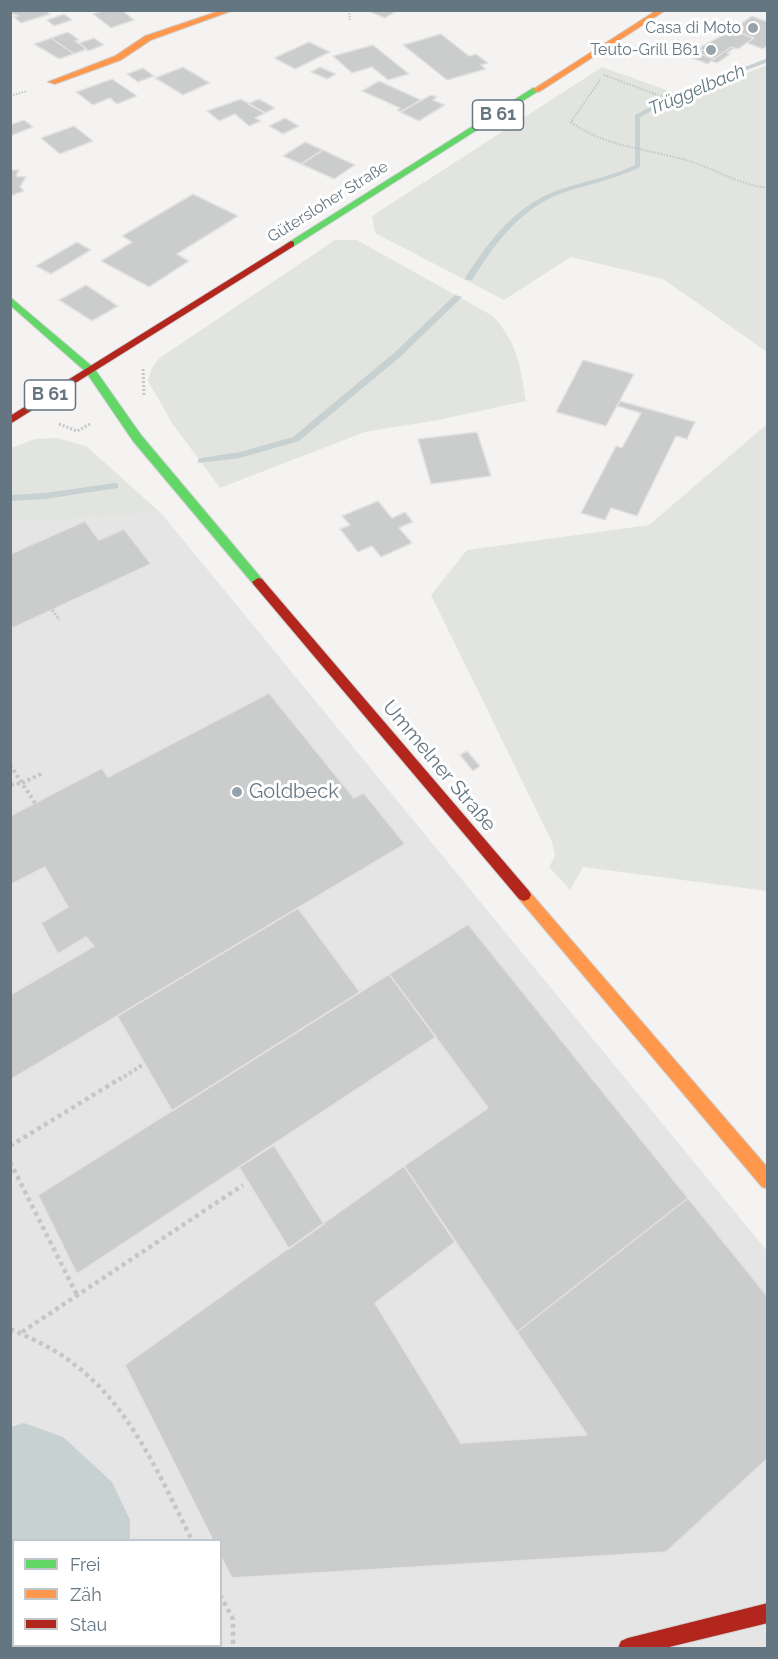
<!DOCTYPE html>
<meta charset="utf-8">
<style>
body{margin:0}
#map{position:relative;width:778px;height:1659px;overflow:hidden;background:#f4f3f1;font-family:Raleway,sans-serif}
canvas{display:block}
.frame{position:absolute;inset:0;border:12px solid #647682;pointer-events:none}
.legend{position:absolute;left:12px;top:1539px;width:210px;height:108px;box-sizing:border-box;background:#fff;border:2px solid #c1c8cd;margin:0;padding:8px 10px;list-style:none;font-size:18px;color:#647682}
.legend li{display:flex;align-items:center;gap:12px;height:30px}
.legend b{width:30px;border:2px solid #c1c8cd}
</style>
<div id="map">
<canvas width="778" height="1659"></canvas>
<div class="frame"></div>
<ul class="legend">
<li><b style="height:8px;background:#63d668"></b>Frei</li>
<li><b style="height:8px;background:#ff974d"></b>Zäh</li>
<li><b style="height:8px;background:#b3261e"></b>Stau</li>
</ul>
</div>
<script>
const ctx = document.querySelector('canvas').getContext('2d');
ctx.lineJoin = 'round';
function fill(path, color) {
  ctx.fillStyle = color;
  ctx.fill(path, 'evenodd');
}
function trace(path, color, width, dash) {
  ctx.strokeStyle = color;
  ctx.lineWidth = width;
  ctx.lineCap = dash ? 'butt' : 'round';
  ctx.setLineDash(dash || []);
  ctx.stroke(path);
}
function drawText(font, color, halo, rows, align = 'center') {
  ctx.font = font + ' Raleway,sans-serif';
  ctx.lineWidth = 6;
  ctx.setLineDash([]);
  ctx.textBaseline = 'middle';
  ctx.strokeStyle = halo;
  ctx.fillStyle = color;
  for (const [text, x, y, turn = 0] of rows) {
    ctx.save();
    ctx.translate(x, y);
    ctx.rotate((+turn || 0) * Math.PI / 180);
    ctx.textAlign = isNaN(turn) ? turn : align;
    if (halo) ctx.strokeText(text, 0, 0);
    ctx.fillText(text, 0, 0);
    ctx.restore();
  }
}
const built = new Path2D(`
 M161 513 767 1251V1648H11V523ZM14 1540H220V1646H14Z`);
const green = new Path2D(`
 M767 65V352L663 279 571 257 504 300 375 233 372 216 602 67 686 97Z
 M335 240H357L493 316C518 344 520 365 526 401L438 420 365 432 220 488 172 423 148 381C150 371 153 364 161 357Z
 M767 424V891L583 867 570 890 549 867 555 856 552 842 431 595 467 550 649 525Z
 M57 438 86 446 161 513 11 523V448L35 439Z`);
const water = new Path2D(`
 M24 1423 63 1437 112 1482 130 1520V1540H14L13 1566 11 1564V1427Z`);
const stream = new Path2D(`
 M768 58V62L686 93 640 117V167C616 179 590 184 565 192 521 207 496 242 472 280H466L465 278C489 241 515 205 559 190 584 181 610 177 635 165V115L682 91Z
 M455 295 462 297 400 357 299 441 240 458 198 463V459L201 458 240 452 293 437 394 353Z
 M115 483 118 484V488L45 499 10 501V495L45 493Z`);
const building = new Path2D(`
 M10 10H46L50 14 21 23 14 17 19 16 10 13Z
 M105 10H122L134 20 111 28 93 14Z
 M391 10 395 12 385 18 368 11Z
 M64 14 72 20 54 26 47 20Z
 M752 16 768 22V45L763 49 747 43 754 38 732 30Z
 M732 30 754 38 738 49 731 47 714 59 698 53 703 50 699 48Z
 M68 32 79 40 75 41 87 49 74 54 51 38Z
 M441 34 469 56 476 54 488 63 481 65 486 69 447 80 403 45Z
 M51 38 74 54 59 59 34 44Z
 M94 38 104 45 88 51 79 43Z
 M309 42 330 52 295 69 274 58Z
 M373 45 409 74 388 80 372 67 352 73 333 56Z
 M731 47 734 48 727 53 730 54 717 63 711 61 708 64 692 58 698 53 714 59Z
 M183 67 210 83 183 95 155 78Z
 M320 67 336 74 327 79 311 72Z
 M143 68 154 76 138 82 127 74Z
 M112 79 137 96 117 104 110 98 93 105 76 92Z
 M379 81 421 100 401 112 397 110 400 108 362 91Z
 M431 95 437 97 433 100 445 105 419 121 400 112Z
 M241 99 265 113 255 118 261 121 249 126 235 114 219 121 207 111Z
 M259 99 275 108 265 113 248 104Z
 M285 118 299 126 283 134 269 126Z
 M24 120 33 127 10 136V125Z
 M74 126 93 141 60 154 41 138Z
 M305 142 323 150 301 164 283 156Z
 M323 150 355 165 334 179 301 164Z
 M10 170H19L16 176 26 177 20 187 24 191 10 196Z
 M193 194 238 216 177 254 189 261 149 287 101 261 132 242 122 236Z
 M77 242 91 250 51 274 36 266Z
 M86 285 118 306 92 321 59 300Z
 M583 360 634 374 606 426 556 412Z
 M620 401 695 422 687 439 676 436 637 516 611 508 605 520 581 513 616 446 622 448 641 413 617 406Z
 M477 432 491 476 431 484 418 439Z
 M378 501 392 518 405 512 413 522 399 528 412 543 381 557 372 546 358 552 340 529 350 525 342 516Z
 M85 521 99 540 124 529 151 564 13 628 10 623V554Z
 M269 693 354 798 364 793 405 844 10 1080V995L94 946 86 937 58 954 41 923 68 907 45 867 10 885V816L102 768 108 777Z
 M467 751 480 766 473 771 460 755Z
 M298 908 360 992 172 1111 117 1016Z
 M468 924 688 1198 517 1332 404 1166 488 1108 389 974Z
 M389 974 436 1037 77 1274 38 1195Z
 M274 1145 324 1224 289 1249 239 1167Z
 M404 1166 455 1242 375 1303 461 1443 587 1435 517 1332 688 1198 768 1297V1458L666 1552 232 1578 220 1555V1540H213L125 1365Z`);
const pathFar3 = new Path2D(`
 M349 10 350 20
 M604 75 674 101
 M600 80 571 122C607 149 656 149 698 164 722 173 742 185 768 188
 M10 96 27 91`);
const pathFar2 = new Path2D(`
 M143 369 144 397
 M59 424 77 431 90 424
 M52 610 60 620`);
const pathFar1 = new Path2D(`
 M10 765 22 783 10 785
 M35 803 22 783 43 773
 M119 1080 144 1064`);
const path = new Path2D(`
 M10 1146 121 1078
 M10 1162 77 1295
 M10 1329C33 1339 55 1349 75 1365 131 1407 161 1479 192 1540
 M22 1332 243 1185
 M220 1595 233 1619V1648`);
const fast = new Path2D(`
 M533 88 540 90 294 246 286 244Z
 M10 297 94 368 141 435 262 579 264 582 262 585H254L133 441 86 372 10 305Z`);
const slow = new Path2D(`
 M222 10H234L151 40 121 60 55 84 48 82 115 56 145 36Z
 M657 10H666L539 92 532 90Z
 M524 889 529 891 768 1168V1189L762 1187 519 899 517 895 519 891Z`);
const jam = new Path2D(`
 M291 241 294 242V246L10 424V416Z
 M258 578 262 579 529 891 531 895 529 899 524 901 519 899 254 585 252 582Z
 M768 1603V1623L665 1648H618L621 1641 628 1638Z`);
const markers = [
 [753,28,6,"#96a2a9"],
 [711,50,6,"#96a2a9"],
 [237,792,6,"#96a2a9"]
];
const farPoinames = [
 ["Casa di Moto",741,28],
 ["Teuto-Grill B61",699,50]
];
const farStreetnames = [
 ["Gütersloher Straße",328,202,-32]
];
const farWaternames = [
 ["Trüggelbach",697,90,-23]
];
const shields = [
 [498,115,51],
 [50,395,51]
];
const shieldNames = [
 ["B 61",498,115],
 ["B 61",50,395]
];
const streetNames = [
 ["Ummelner Straße",439,766,50]
];
const poiNames = [
 ["Goldbeck",249,792]
];
fill(built, '#e4e5e4');
fill(green, '#e2e5df');
fill(water, '#c7d1d2');
fill(stream, '#c7d1d2');
fill(building, '#cbcccc');
trace(building, '#e3e2e1', 1.5);
trace(fast, '#d0d1d1', 2);
trace(slow, '#d0d1d1', 2);
trace(jam, '#d0d1d1', 2);
trace(pathFar3, '#c5c6c6', 2, [1.5, 1.5]);
trace(pathFar2, '#c5c6c6', 3, [2, 2]);
trace(pathFar1, '#c5c6c6', 4, [3, 3]);
trace(path, '#c5c6c6', 4.5, [4, 4]);
fill(fast, '#63d668');
fill(slow, '#ff974d');
fill(jam, '#b3261e');
for (const [x, y, r, color] of markers) {
  const dot = new Path2D();
  dot.arc(x, y, r, 0, 2 * Math.PI);
  ctx.fillStyle = color;
  ctx.fill(dot);
  trace(dot, '#fff', 2);
}
drawText('16px', '#647682', '#fff', farPoinames, 'right');
drawText('16px', '#647682', '#fff', farStreetnames);
drawText('italic 18px', '#5f787f', '#fff', farWaternames);
for (const [x, y, w] of shields) {
  const box = new Path2D();
  box.roundRect(x - w / 2, y - 15, w, 30, 4.5);
  ctx.fillStyle = '#fff';
  ctx.fill(box);
  trace(box, '#647682', 1.5);
}
drawText('bold 18px', '#647682', null, shieldNames);
drawText('20px', '#647682', '#fff', streetNames);
drawText('20px', '#647682', '#fff', poiNames, 'left');
</script>
